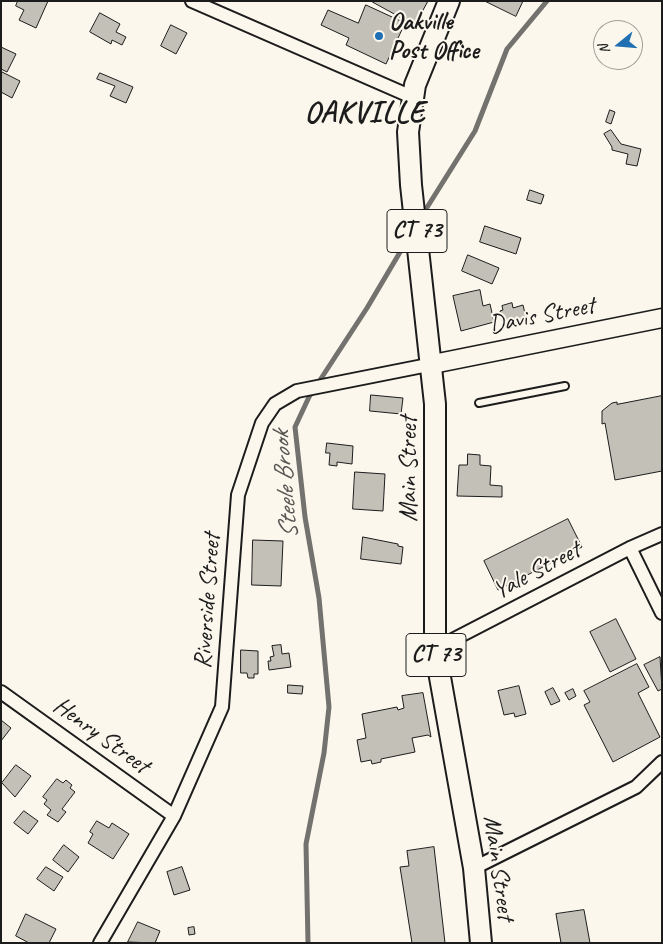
<!DOCTYPE html>
<style>
body{margin:0}
#map{position:relative;width:663px;height:944px;overflow:hidden;background:#fbf7ec;font-family:Caveat,sans-serif}
canvas{display:block}
.frame{position:absolute;inset:0;border:2px solid #1c1c1c;pointer-events:none}
.north{position:absolute;left:593px;top:20px;width:50px;height:50px;box-sizing:border-box;background:#fbf7ec;border:1px solid #a29f99;border-radius:50%;rotate:253deg;font-size:14px;font-weight:700;line-height:20px;text-align:center;color:#1c1c1c}
.north::after{content:'';display:block;margin:auto;width:18px;height:22px;background:#1f6fb2;clip-path:polygon(50% 0,100% 100%,50% 72%,0 100%)}
</style>
<div id="map">
<canvas width="663" height="944"></canvas>
<div class="frame"></div>
<div class="north">N</div>
</div>
<script>
const ctx = document.querySelector('canvas').getContext('2d');
ctx.lineJoin = 'round';
function trace(path, color, width, dash) {
  ctx.strokeStyle = color;
  ctx.lineWidth = width;
  ctx.lineCap = dash ? 'butt' : 'round';
  ctx.setLineDash(dash || []);
  ctx.stroke(path);
}
function fill(path, color) {
  ctx.fillStyle = color;
  ctx.fill(path, 'evenodd');
}
function drawText(font, color, halo, rows, align = 'center') {
  ctx.font = font + ' Caveat,sans-serif';
  ctx.lineWidth = 4;
  ctx.setLineDash([]);
  ctx.textBaseline = 'middle';
  ctx.strokeStyle = halo;
  ctx.fillStyle = color;
  for (const [text, x, y, turn = 0] of rows) {
    ctx.save();
    ctx.translate(x, y);
    ctx.rotate((+turn || 0) * Math.PI / 180);
    ctx.textAlign = isNaN(turn) ? turn : align;
    if (halo) ctx.strokeText(text, 0, 0);
    ctx.fillText(text, 0, 0);
    ctx.restore();
  }
}
const stream = new Path2D(`
 M421 217 475 131 507 49 547 1
 M308 943 306 844 324 753 329 707 319 598 305 517 295 427 309 397 367 308 409 237`);
const building = new Path2D(`
 M18 1H48L36 28 19 20 24 10 16 6Z
 M371 1H428L415 25Z
 M485 1H523L516 16Z
 M366 5 405 23 386 64 346 45 349 38 321 25 328 10 358 23Z
 M100 13 120 24 116 32 126 37 122 45 112 40 111 44 90 32Z
 M171 25 187 33 176 54 161 46Z
 M1 47 16 54 7 72 1 69Z
 M2 72 20 81 12 98 1 92Z
 M100 73 133 87 126 103 110 96 115 86 97 79Z
 M610 110 615 112 611 124 606 122Z
 M611 130 621 144 641 149 637 166 626 164 628 154 612 150V147L604 134Z
 M530 190 544 195 541 204 527 200Z
 M485 226 521 238 516 254 480 242Z
 M468 255 499 268 492 284 462 271Z
 M480 290 483 306 490 304 494 322 461 331 453 296Z
 M512 303 513 308 523 305 527 322 504 328 500 311 503 310 502 306Z
 M371 395 403 398 401 414 370 411Z
 M662 396V471L615 480 605 423 602 424V411L612 403 617 402V404Z
 M327 443 353 446 352 464 337 462V466L329 465 330 453H326Z
 M468 454 480 455V465L491 466 490 485 502 486V497L457 496 459 465H467Z
 M355 472 385 474 383 511 353 509Z
 M568 519 582 547 498 590 484 561Z
 M363 537 398 544V546L403 547 401 564 361 559Z
 M253 540 283 541 281 586 252 585Z
 M616 619 636 659 610 672 590 632Z
 M281 645 282 654 289 653 291 667 269 670 268 661H271L270 657 274 656 272 646Z
 M241 650 258 651V674H254V678H248L247 673H241Z
 M660 657 662 689 658 691 644 665Z
 M637 664 649 687 638 693 660 737 613 762 584 705 590 702 584 691Z
 M288 685 303 686 302 694 288 693Z
 M519 686 526 714 515 717 514 713 504 715 498 691Z
 M553 688 560 701 551 705 545 692Z
 M573 689 576 696 569 700 565 693Z
 M423 693 431 737 428 735 412 738 415 752 381 759V762L372 764 371 760 361 762 357 740 366 738 362 714 397 707 398 710 404 708 402 696Z
 M1 720 11 728 1 741Z
 M16 765 31 776 15 797 2 783Z
 M57 779 63 783 66 780 72 785 70 788 75 792 62 809 66 812 58 822 47 815 51 810 44 804 47 800 43 797Z
 M24 811 38 821 28 834 14 823Z
 M97 821 109 828 112 823 129 834 113 859 88 843 93 834 90 832Z
 M64 845 79 857 68 872 53 860Z
 M434 847 445 943H412L400 867 409 866 407 851Z
 M46 867 63 877 54 891 37 879Z
 M182 867 190 890 174 895 167 872Z
 M584 910 590 943H561L556 914Z
 M26 914 56 929 49 943H29L16 936Z
 M138 922 160 931 155 943 128 942Z
 M194 927 195 934 189 935 188 928Z`);
const service = new Path2D(`
 M479 403 565 386`);
const minor = new Path2D(`
 M192 1 412 97
 M630 548 662 613
 M435 649 630 548 662 534
 M1 692 174 816
 M474 868 636 787 662 762
 M100 943 174 816 222 707 238 495 262 423 275 404 297 391 433 364`);
const secondary = new Path2D(`
 M433 364 662 318`);
const primary = new Path2D(`
 M449 1 415 85 408 132 411 185 435 404V649L474 868 481 943`);
const markers = [
 [379,36,5,"#1f6fb2"]
];
const shields = [
 [417,231,60],
 [436,655,60]
];
const shieldNames = [
 ["CT 73",417,231],
 ["CT 73",436,655]
];
const poiNames = [
 ["Oakville",389,22],
 ["Post Office",389,51]
];
const streetNames = [
 ["Davis Street",542,316,-11],
 ["Main Street",409,469,-90],
 ["Yale Street",537,571,-28],
 ["Riverside Street",208,601,-86],
 ["Henry Street",101,736,36],
 ["Main Street",498,868,82]
];
const waterNames = [
 ["Steele Brook",286,485,-95]
];
const districtNames = [
 ["OAKVILLE",365,114]
];
trace(stream, '#74726e', 5);
fill(building, '#c3c0b8');
trace(building, '#1c1c1c', 1);
trace(service, '#1c1c1c', 10);
trace(minor, '#1c1c1c', 16);
trace(secondary, '#1c1c1c', 21);
trace(primary, '#1c1c1c', 24);
trace(service, '#fbf7ec', 6);
trace(minor, '#fbf7ec', 12);
trace(secondary, '#fbf7ec', 18);
trace(primary, '#fbf7ec', 20);
for (const [x, y, r, color] of markers) {
  const dot = new Path2D();
  dot.arc(x, y, r, 0, 2 * Math.PI);
  ctx.fillStyle = color;
  ctx.fill(dot);
  trace(dot, '#fbf7ec', 2);
}
for (const [x, y, w] of shields) {
  const box = new Path2D();
  box.roundRect(x - w / 2, y - 21.5, w, 43, 4);
  ctx.fillStyle = '#fbf7ec';
  ctx.fill(box);
  trace(box, '#1c1c1c', 1);
}
drawText('bold 24px', '#1c1c1c', null, shieldNames);
drawText('bold 25px', '#1c1c1c', '#fbf7ec', poiNames, 'left');
drawText('25px', '#1c1c1c', '#fbf7ec', streetNames);
drawText('italic 26px', '#575653', '#fbf7ec', waterNames);
ctx.letterSpacing = '1px';
drawText('bold 30px', '#1c1c1c', '#fbf7ec', districtNames);
ctx.letterSpacing = '0px';
</script>
